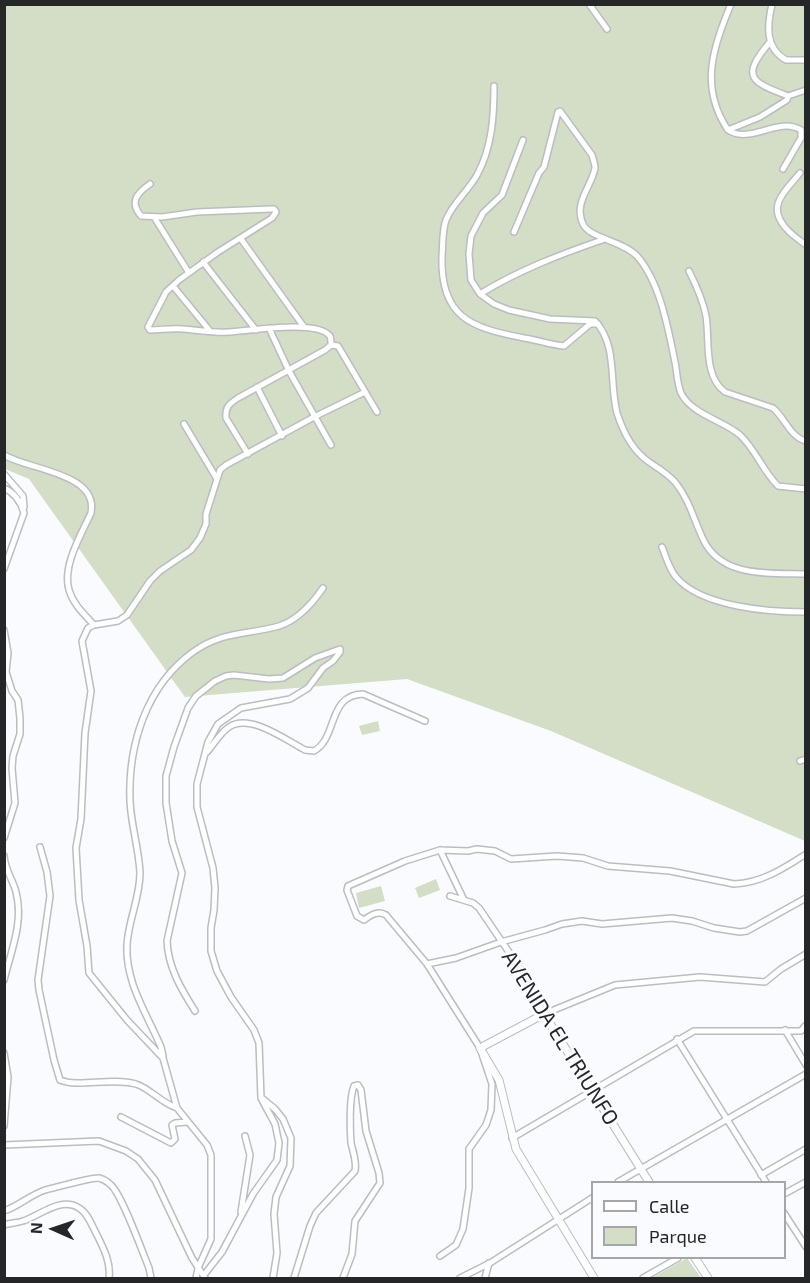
<!DOCTYPE html>
<style>
body{margin:0}
#map{position:relative;width:810px;height:1283px;overflow:hidden;background:#f9fbfe;font-family:"Exo 2",sans-serif}
canvas{display:block}
.frame{position:absolute;inset:0;border:6px solid #242628;pointer-events:none}
.legend{position:absolute;left:591px;top:1181px;width:195px;height:78px;box-sizing:border-box;background:#f9fbfe;border:2px solid #a4a6a8;margin:0;padding:8px 10px;list-style:none;font-size:18px;color:#242628}
.legend li{display:flex;align-items:center;gap:12px;height:30px}
.legend b{width:30px;border:2px solid #a4a6a8}
.north{position:absolute;left:24px;top:1199px;width:60px;height:60px;-webkit-text-stroke:4px #f9fbfe;paint-order:stroke;rotate:273deg;font-size:16px;font-weight:700;line-height:24px;text-align:center;color:#242628}
.north::after{content:'';display:block;margin:auto;width:21px;height:27px;background:#242628;clip-path:polygon(50% 0,100% 100%,50% 72%,0 100%)}
</style>
<div id="map">
<canvas width="810" height="1283"></canvas>
<div class="frame"></div>
<ul class="legend">
<li><b style="height:8px;background:#fff"></b>Calle</li>
<li><b style="height:16px;background:#d4ddc5"></b>Parque</li>
</ul>
<div class="north">N</div>
</div>
<script>
const ctx = document.querySelector('canvas').getContext('2d');
ctx.lineJoin = 'round';
function fill(path, color) {
  ctx.fillStyle = color;
  ctx.fill(path, 'evenodd');
}
function trace(path, color, width, dash) {
  ctx.strokeStyle = color;
  ctx.lineWidth = width;
  ctx.lineCap = dash ? 'butt' : 'round';
  ctx.setLineDash(dash || []);
  ctx.stroke(path);
}
function drawText(font, color, halo, rows, align = 'center') {
  ctx.font = font + ' "Exo 2",sans-serif';
  ctx.lineWidth = 6;
  ctx.setLineDash([]);
  ctx.textBaseline = 'middle';
  ctx.strokeStyle = halo;
  ctx.fillStyle = color;
  for (const [text, x, y, turn = 0] of rows) {
    ctx.save();
    ctx.translate(x, y);
    ctx.rotate((+turn || 0) * Math.PI / 180);
    ctx.textAlign = isNaN(turn) ? turn : align;
    if (halo) ctx.strokeText(text, 0, 0);
    ctx.fillText(text, 0, 0);
    ctx.restore();
  }
}
const green = new Path2D(`
 M4 5H805V841L551 731 407 679 185 697 29 479 5 469Z
 M378 721 380 731 362 735 359 726Z
 M436 879 440 890 419 898 415 888Z
 M381 886 385 901 359 908 356 893Z
 M687 1258 701 1278H652Z`);
const street = new Path2D(`
 M589 4 607 29
 M731 4C713 48 699 87 728 130L760 117 787 100 788 96C751 82 740 77 770 42
 M772 4C767 26 765 48 786 60H806
 M494 86C494 116 492 148 477 175 469 190 452 204 446 220 442 231 443 245 442 256 440 318 472 328 524 338 538 340 551 345 564 346L590 324H598
 M788 96 806 90
 M728 130C750 145 778 116 801 130V138L783 169
 M523 140 502 195 483 213 471 236 469 254 471 280 480 294 494 304 509 310 550 319 595 321C618 345 609 383 617 413 623 432 633 451 649 462 658 468 668 474 675 482 689 499 694 520 703 539 721 578 769 573 806 574
 M800 173C793 182 783 191 779 201 771 220 793 236 806 245
 M150 184C137 193 129 202 141 216L162 217 197 212 271 209H274L276 212 272 218 218 252 179 280 166 292 148 327 150 330C161 330 171 328 183 329 198 330 213 333 229 332 248 331 317 319 330 336 331 338 331 342 331 345L325 350 238 398C229 404 225 407 226 418L248 454
 M154 217 189 273
 M514 232 539 173 544 167 558 112 560 111 592 155C593 159 595 164 595 168 592 186 573 203 583 224 589 238 623 241 637 256 660 282 668 328 675 362 677 372 677 383 681 393 691 414 724 421 740 435 755 449 763 471 778 486L806 489
 M241 239 304 327
 M203 262 256 330
 M689 271C696 285 703 300 706 316 710 340 703 376 725 392L773 408C785 418 790 437 806 441
 M173 286 210 331
 M480 294C519 270 561 254 605 239
 M269 328 289 371 331 445
 M331 345 338 346 377 412
 M257 387 282 436
 M184 424 217 479
 M4 455C29 470 99 473 91 513 81 535 62 566 69 590 73 604 84 614 94 625
 M4 474 23 496 24 507
 M4 488C15 493 21 502 24 513L4 569
 M662 547C666 557 669 569 676 577 701 607 769 612 806 612
 M4 630 8 653 6 672 12 691 18 700 20 718V734L13 756 12 768 15 803 4 838
 M207 752C214 744 220 733 229 727 250 713 286 740 305 750L314 751C338 738 327 695 363 694L425 721
 M800 761 806 759
 M40 847 47 872 50 896 38 980 39 990 54 1060 60 1080C79 1088 110 1077 136 1084 151 1089 161 1103 177 1108
 M440 850 464 900
 M4 856C5 870 13 880 16 892 24 922 11 951 4 980
 M450 896 473 903 479 908 515 961 544 1014 615 985 700 977 765 982 781 969 806 954
 M427 964 456 958 501 942 545 930 562 924 582 921 602 924 672 918 692 921 714 928 740 932 747 931 806 898
 M195 1011C181 989 168 967 167 941L182 873 172 841 166 803V776L174 747 188 708 196 696 215 681 226 676 234 675 269 679 283 678 315 658 340 649V652L333 661 323 668 308 688 290 699 241 708 218 724 208 742 197 784V807L213 868 215 888 214 910 211 928V951L217 971 231 997 254 1030 259 1043 261 1098 275 1124 279 1143 277 1160 253 1194 222 1252 204 1275
 M785 1030 806 1065
 M677 1039 766 1182
 M4 1053 8 1077 4 1126
 M163 1056 161 1047C147 1014 125 982 127 945 128 921 140 898 140 873 139 849 131 825 130 801 128 745 146 686 193 652 222 631 247 635 279 626 298 620 312 604 323 588
 M263 1099 275 1109 283 1119 291 1138 290 1166 276 1197 274 1214 277 1253 273 1278
 M121 1117 171 1143 175 1139 172 1125 175 1123 187 1122
 M512 1138 694 1031H801L805 1026
 M4 1145 99 1141 126 1151 138 1159 155 1180 192 1258 205 1278
 M761 1175 806 1149
 M618 1182 806 1074
 M784 1194 806 1182
 M4 1211C19 1206 30 1195 45 1190 54 1188 92 1177 99 1178 103 1179 108 1182 111 1185 122 1195 142 1251 149 1268L151 1278
 M241 1212 250 1155 245 1136
 M784 1213 806 1247
 M4 1225C10 1223 17 1223 23 1221 39 1216 61 1196 79 1208 88 1213 92 1226 97 1235 104 1249 111 1263 109 1278
 M440 1256 456 1245 463 1229 469 1188V1149L486 1125 491 1110 492 1084 480 1048 427 964 386 915C378 910 371 915 364 920L357 916 347 890 348 886 405 861 440 850 468 851 477 849 495 851 511 859 557 856 583 858 608 866 670 871 734 884C761 883 783 869 806 854
 M196 1278 198 1268 211 1239V1155L207 1145 177 1108 163 1058 127 1020 89 973 87 946 79 900 76 848 81 819 85 733 91 691 82 641 88 628 94 625 118 621 127 615 150 581 160 571 191 550 200 538 206 524V514L220 470 226 465 314 417 365 392
 M294 1278 310 1226 316 1213 355 1171C357 1162 353 1152 351 1143 350 1129 349 1098 354 1086L358 1085 361 1090 366 1131 379 1173 380 1183 355 1221 352 1254 343 1278
 M460 1278 490 1263 592 1198
 M485 1278 489 1263
 M643 1278 678 1258`);
const secondary = new Path2D(`
 M695 1258 708 1278
 M594 1278 516 1149 499 1080 480 1048 544 1014 649 1182`);
const streetNames = [
 ["AVENIDA EL TRIUNFO",560,1038,58]
];
fill(green, '#d4ddc5');
trace(street, '#babdc2', 8);
trace(secondary, '#babdc2', 9);
trace(street, '#fff', 5);
trace(secondary, '#fff', 7);
drawText('21px', '#242628', '#f9fbfe', streetNames);
</script>
